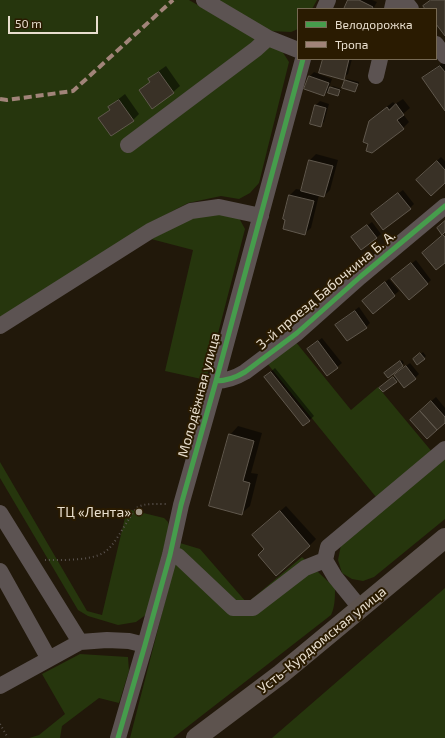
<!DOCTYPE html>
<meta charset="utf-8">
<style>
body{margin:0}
#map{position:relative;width:445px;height:738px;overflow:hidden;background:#21180a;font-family:"Exo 2",sans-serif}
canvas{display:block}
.legend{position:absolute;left:297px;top:8px;width:140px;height:52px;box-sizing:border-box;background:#2a1b01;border:1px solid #766953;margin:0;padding:5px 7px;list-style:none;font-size:12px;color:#e8dece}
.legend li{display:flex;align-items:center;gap:8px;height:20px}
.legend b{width:20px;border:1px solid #766953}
.scale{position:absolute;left:8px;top:16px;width:90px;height:18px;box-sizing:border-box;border:2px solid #e8dece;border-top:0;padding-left:5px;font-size:12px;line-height:14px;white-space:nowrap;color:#e8dece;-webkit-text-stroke:3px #2a1b01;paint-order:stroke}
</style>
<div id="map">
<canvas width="445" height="738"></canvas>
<ul class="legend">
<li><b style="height:5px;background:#469c4c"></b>Велодорожка</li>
<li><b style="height:5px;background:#a18479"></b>Тропа</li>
</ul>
<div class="scale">50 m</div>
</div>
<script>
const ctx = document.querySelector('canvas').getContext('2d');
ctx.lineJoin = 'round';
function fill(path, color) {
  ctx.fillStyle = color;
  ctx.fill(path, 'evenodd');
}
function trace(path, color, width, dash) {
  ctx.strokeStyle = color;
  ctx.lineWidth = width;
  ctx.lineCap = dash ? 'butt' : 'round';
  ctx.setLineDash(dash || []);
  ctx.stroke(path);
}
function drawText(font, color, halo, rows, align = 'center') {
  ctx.font = font + ' "Exo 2",sans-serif';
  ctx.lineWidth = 4;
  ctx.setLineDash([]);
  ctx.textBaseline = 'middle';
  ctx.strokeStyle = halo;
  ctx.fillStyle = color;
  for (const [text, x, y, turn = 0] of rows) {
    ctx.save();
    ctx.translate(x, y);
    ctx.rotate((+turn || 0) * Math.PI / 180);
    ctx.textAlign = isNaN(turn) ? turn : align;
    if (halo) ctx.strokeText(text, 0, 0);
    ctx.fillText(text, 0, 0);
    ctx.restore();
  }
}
const green = new Path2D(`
 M0 0H189L267 45 282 51 289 62 259 183 250 193 239 199 221 196 188 203 148 224 0 318Z
 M216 0H317L312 9H298V29L291 32 270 31Z
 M220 213 239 218 245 229 206 380 165 371 193 250 151 239 194 217Z
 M295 341 351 410 378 387 433 453 376 497 266 362Z
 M445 457V519L374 577 363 581 352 579 342 573 338 560 341 545Z
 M0 462 87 611 102 615 127 509 164 518 168 522 169 527 147 614 136 622 118 625 88 616 78 610 0 478Z
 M180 543 200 549 247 603 302 557 335 588C335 597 335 607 331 615L173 738H130Z
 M445 588V738H272Z
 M80 654 128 657 129 671 119 703 99 698 62 726 60 738H29L39 735 65 714 42 674Z`);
const shadow = new Path2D(`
 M349 0H372L377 2 373 9H345Z
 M324 59H352L348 74 343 78Z
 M445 61V109L423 78 430 72Z
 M166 66 180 86 173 92 140 90 151 81 150 79 156 73Z
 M314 72 332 79 328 90 333 86 341 89 340 93 338 95 331 88 324 95 310 76Z
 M347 79 359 82 357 89 355 91 346 81Z
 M125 94 139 114 133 120 100 118 111 109 110 107 116 101Z
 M403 99 410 108 403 114 409 122 403 128 369 143 370 121 377 114 393 102 395 104Z
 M320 101 329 104 324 122 320 126 311 123 316 105Z
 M316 154 338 160 330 190 324 196 319 195 311 228 304 234 290 195 296 189 302 190 310 160Z
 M441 157 445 161V182L421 176Z
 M403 190 414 204 410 208 376 210Z
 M372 222 381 234 362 249 357 233Z
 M416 260 431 280 427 284 397 275Z
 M389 279 399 291 373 313 367 297Z
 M359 307 370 323 366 327 336 325 340 321Z
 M322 338 342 363 327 375 312 345Z
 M423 352 426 356 417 364 416 358Z
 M402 360 404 363 388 377 387 372Z
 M410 363 419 374 415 378 398 379 383 391V387L396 376 395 375 399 371Z
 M275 368 314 416 304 425 265 377Z
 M436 397 445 408V422L415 416Z
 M238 426 262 433 251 473 258 474 250 506 241 514 230 435Z
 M286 506 316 539 309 546 265 549 260 529Z`);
const building = new Path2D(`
 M348 0H359L373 7 372 9H344Z
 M431 0H445V36L436 24V9H425L423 6Z
 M323 59H349L344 80 319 73Z
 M440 66 445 72V111L422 78Z
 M159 72 174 93 152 109 139 90 150 82 148 79Z
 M309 76 329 83 324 96 304 89Z
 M345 80 358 84 355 92 342 88Z
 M330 87 340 90 338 96 328 93Z
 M119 100 134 121 111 136 98 118 110 110 108 107Z
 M396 104 404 115 397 120 404 129 372 153 366 151 368 144 363 142 369 121 387 107 389 110Z
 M315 105 326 108 321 127 310 124Z
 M309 160 333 166 324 197 301 191Z
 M437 161 445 170V183L431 196 416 180Z
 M398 193 411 209 383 230 371 214Z
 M289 195 314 201 305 235 283 229 285 220 283 219Z
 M445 221V232L442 235 437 228Z
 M367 225 377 238 361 250 351 237Z
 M443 235 445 237V263L436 270 422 253Z
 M411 263 428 284 409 300 391 279Z
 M385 282 395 296 373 314 362 301Z
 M355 311 367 328 347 341 335 325Z
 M318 341 338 368 327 376 307 349Z
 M420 353 425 359 417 365 413 359Z
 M400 361 403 366 388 378 384 373Z
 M406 366 416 379 404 388 394 375Z
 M271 372 310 421 303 426 264 377Z
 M393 377 397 382 383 392 379 388Z
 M431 401 445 417V423L437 430 420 411Z
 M420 411 437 430 427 439 410 420Z
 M229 434 254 441 243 481 250 483 242 515 209 506Z
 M280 511 310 546 276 576 258 555 264 549 252 535Z`);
const path = new Path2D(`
 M45 560C61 560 89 561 103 553 113 548 122 529 129 519 131 516 134 510 138 507 144 503 160 504 168 504
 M0 724 8 738`);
const minor = new Path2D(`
 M204 0 268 38 298 50
 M404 0 411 9
 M324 9 328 0
 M392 9 394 0
 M436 44 445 56
 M376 76 380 59
 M128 145 256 49 268 38
 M0 326 150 231 191 211 219 207 261 216
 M216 381C227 381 235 378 245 372L297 333 360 277 445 206
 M0 513 80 642
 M170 555 178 556 233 608H253L305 568 325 560
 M0 571 49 659
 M361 609 335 577 325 560 328 547 445 449
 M0 686 80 642 107 640 129 641 145 645
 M118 738 145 645 170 555 181 505 216 381 303 59`);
const major = new Path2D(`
 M196 738 281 674 445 538`);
const quiet = new Path2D(`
 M0 99 7 100 73 91 173 0`);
const cycleway = new Path2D(`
 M216 381C227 381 235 378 245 372L297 333 360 277 445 206
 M118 738 145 645 170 555 181 505 216 381 303 59`);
const markers = [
 [139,512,4,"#a29989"]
];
const streetNames = [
 ["3-й проезд Бабочкина Б. А.",326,290,-40],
 ["Молодёжная улица",199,395,-75],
 ["Усть-Курдюмская улица",322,640,-39]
];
const poiNames = [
 ["ТЦ «Лента»",131,512]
];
fill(green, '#26360d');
fill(shadow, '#0007');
fill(building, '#393126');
trace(building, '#60584d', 1);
trace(path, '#5a534f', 2, [1, 3]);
trace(minor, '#5c5352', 16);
trace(major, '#5d534e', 20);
trace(quiet, '#a18479', 4, [8, 4]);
trace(cycleway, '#469c4c', 5);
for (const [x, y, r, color] of markers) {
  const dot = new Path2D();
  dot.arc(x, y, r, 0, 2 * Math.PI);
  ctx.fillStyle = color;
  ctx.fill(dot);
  trace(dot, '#2a1b01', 1.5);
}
drawText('14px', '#e8dece', '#2a1b01', streetNames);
drawText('14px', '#e8dece', '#2a1b01', poiNames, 'right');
</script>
